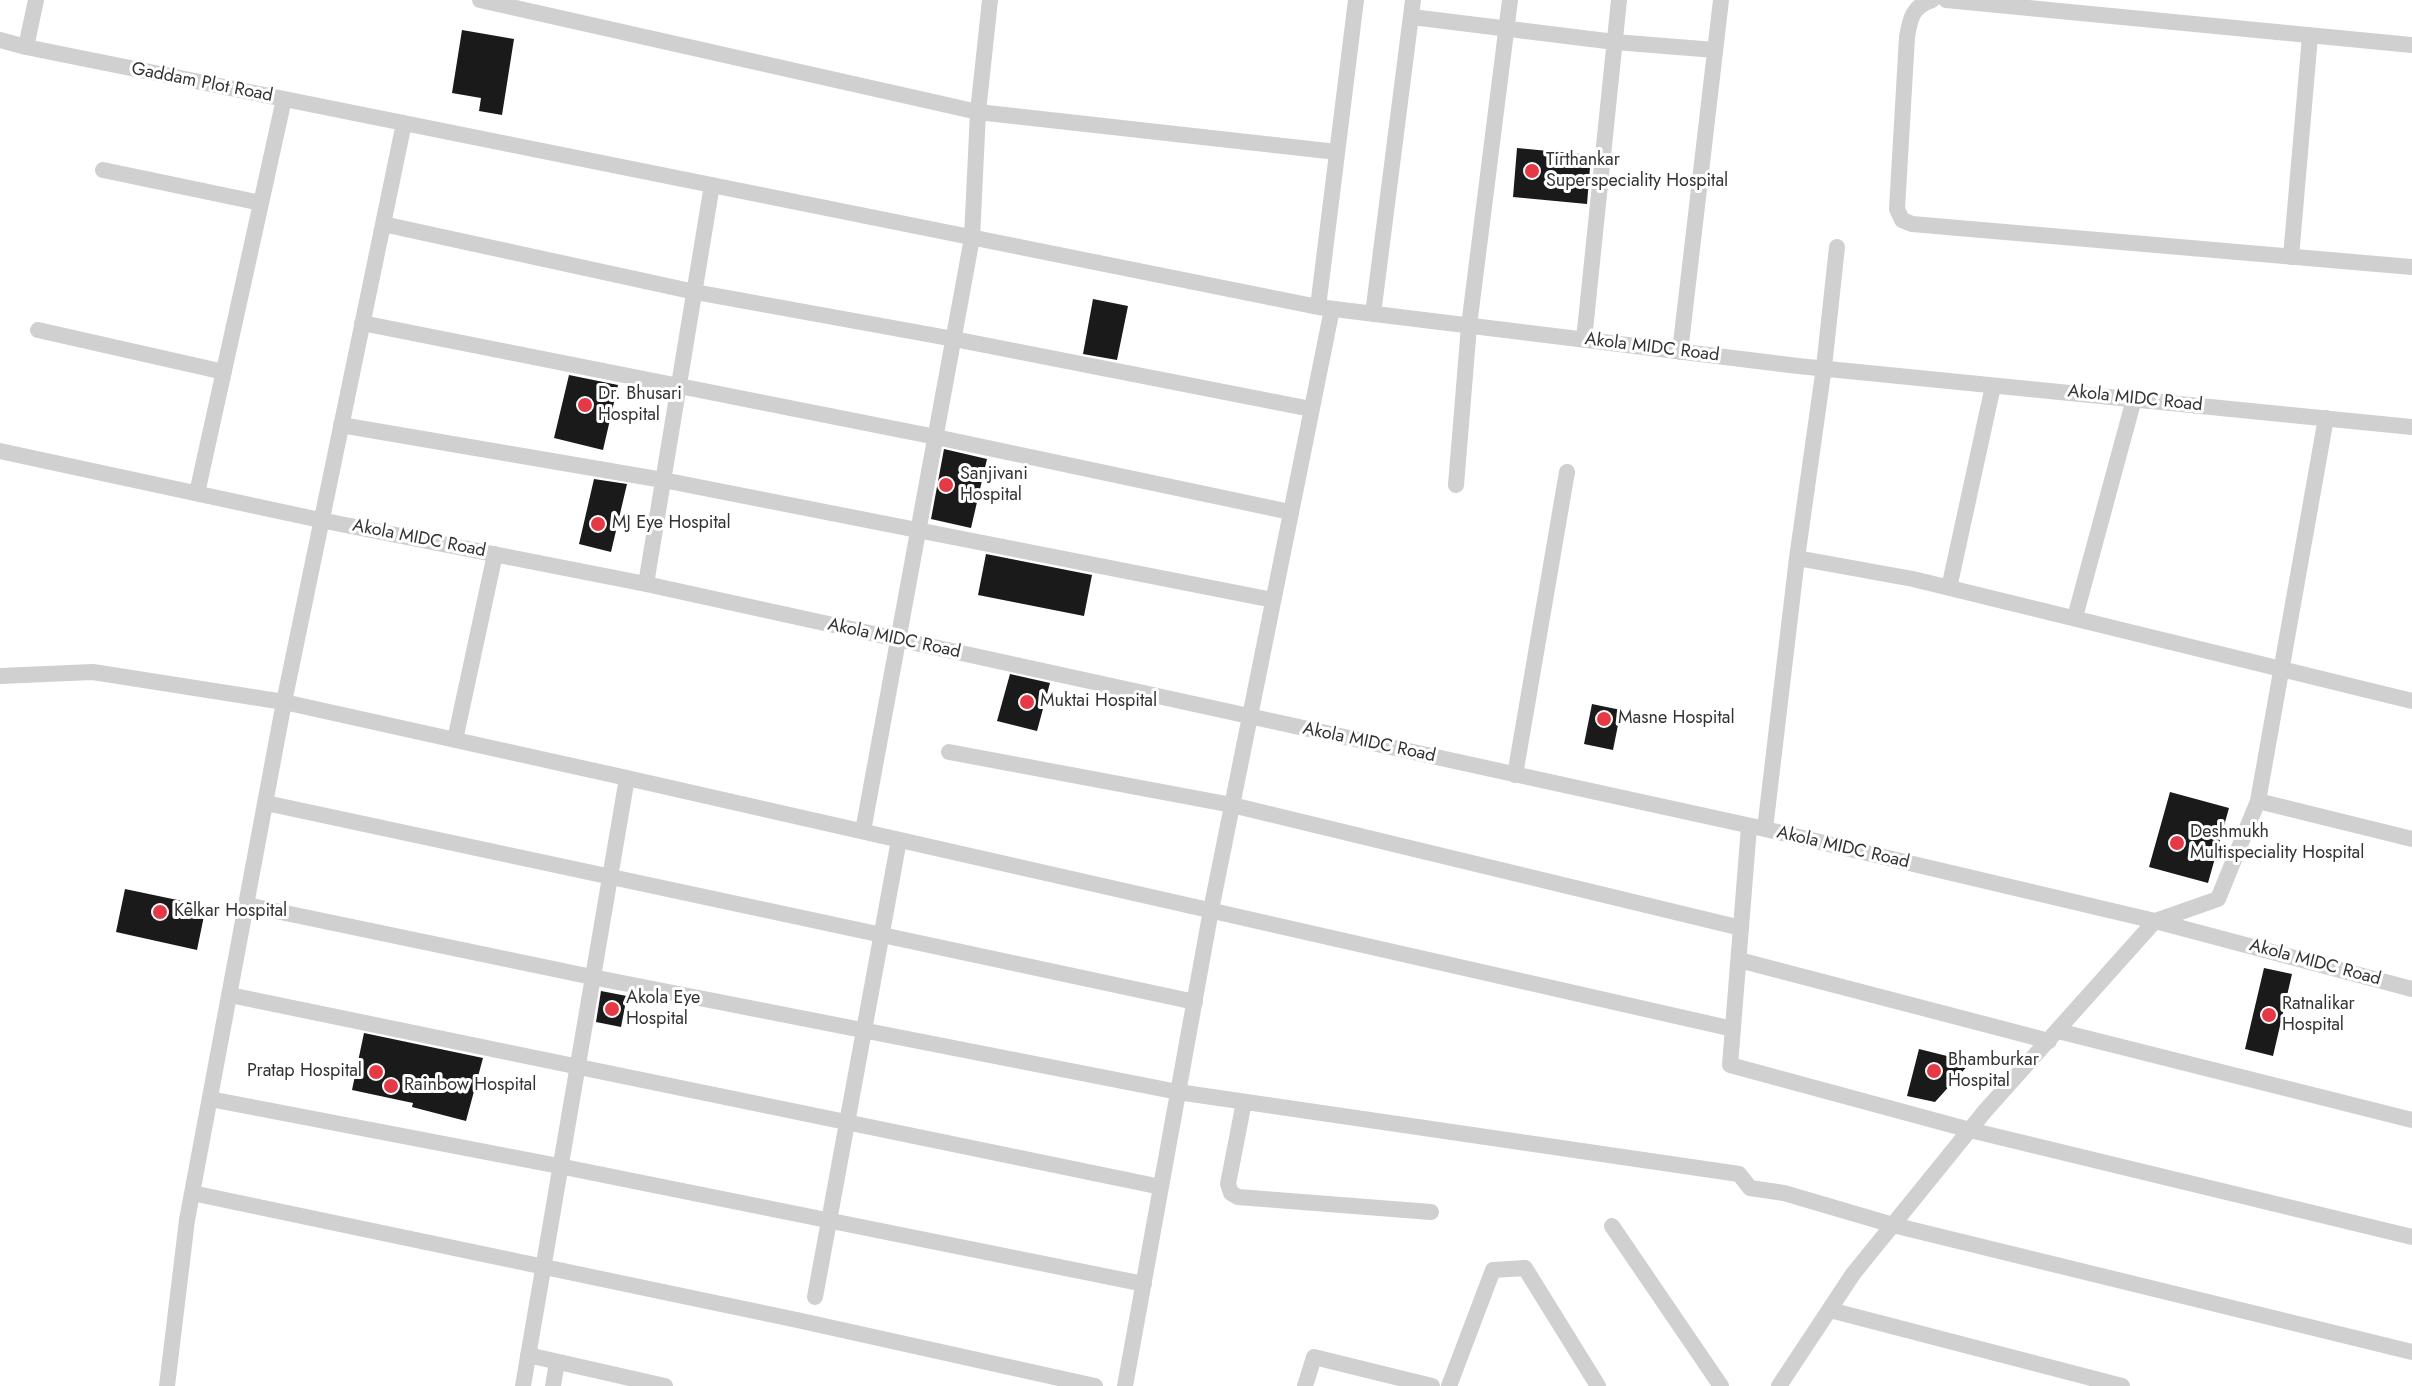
<!DOCTYPE html>
<style>
body{margin:0}
canvas{display:block;background:#fff}
</style>
<canvas width="2412" height="1386"></canvas>
<script>
const ctx = document.querySelector('canvas').getContext('2d');
ctx.lineJoin = 'round';
function fill(path, color) {
  ctx.fillStyle = color;
  ctx.fill(path, 'evenodd');
}
function trace(path, color, width, dash) {
  ctx.strokeStyle = color;
  ctx.lineWidth = width;
  ctx.lineCap = dash ? 'butt' : 'round';
  ctx.setLineDash(dash || []);
  ctx.stroke(path);
}
function drawText(font, color, halo, rows, align = 'center') {
  ctx.font = font + ' Jost,sans-serif';
  ctx.lineWidth = 6;
  ctx.setLineDash([]);
  ctx.textBaseline = 'middle';
  ctx.strokeStyle = halo;
  ctx.fillStyle = color;
  for (const [text, x, y, turn = 0] of rows) {
    ctx.save();
    ctx.translate(x, y);
    ctx.rotate((+turn || 0) * Math.PI / 180);
    ctx.textAlign = isNaN(turn) ? turn : align;
    if (halo) ctx.strokeText(text, 0, 0);
    ctx.fillText(text, 0, 0);
    ctx.restore();
  }
}
const building = new Path2D(`
 M462 30 514 39 502 115 479 111 481 98 452 93Z
 M1517 148 1591 155 1587 204 1513 197Z
 M1093 299 1128 306 1117 360 1083 354Z
 M569 375 618 385 603 450 554 438Z
 M944 449 987 459 971 528 931 519Z
 M594 479 627 484 611 552 579 544Z
 M986 554 1092 575 1084 616 978 595Z
 M1010 674 1050 683 1037 731 997 721Z
 M1592 704 1621 710 1613 750 1584 744Z
 M2170 792 2229 808 2208 883 2149 867Z
 M125 889 206 906 197 950 116 932Z
 M2264 968 2292 974 2273 1056 2245 1049Z
 M601 991 627 996 621 1027 596 1022Z
 M364 1033 483 1058 466 1121 412 1107 413 1103 352 1090Z
 M1919 1049 1971 1062 1935 1102 1907 1096Z`);
const street = new Path2D(`
 M480 0 978 112 972 238 863 831
 M990 0 978 112 1337 152
 M1932 0C1913 6 1910 18 1907 37L1897 209 1902 220 1912 224 2412 267
 M1946 0 2412 45
 M1412 17 1615 42 1715 50
 M0 40 26 47 1318 307 1798 366 2412 427
 M26 47 36 0
 M103 170 261 203
 M383 224 695 292 954 339 1311 409
 M2291 257 2310 36
 M1318 307 1356 0
 M1373 314 1413 0
 M362 323 936 437 1290 512
 M38 330 224 372
 M1584 340 1619 0
 M1680 352 1721 0
 M341 425 663 480 1273 600
 M0 451 320 520 646 584 1765 829 2155 921 2412 989
 M1456 485 1469 326 1510 0
 M197 493 284 99
 M1797 558 1913 579 2412 701
 M646 584 712 185
 M1949 588 1993 386
 M2075 617 2134 399
 M0 676 93 672 284 702 627 778 1733 1029
 M455 740 495 554
 M949 752 1232 805 1741 928
 M1515 775 1567 472
 M2258 801 2412 839
 M266 803 1195 1002
 M1749 827 1730 1065 1970 1130 2412 1237
 M1765 829 1797 558 1824 367 1837 247
 M247 905 592 977 1178 1092 1739 1174 1750 1188 1784 1193 1893 1225 2412 1352
 M1739 960 2049 1041
 M230 995 1161 1187
 M2058 1031 2412 1120
 M210 1099 559 1166 1144 1284
 M1244 1102 1228 1184 1231 1193 1238 1197 1431 1212
 M192 1193 797 1320 1095 1386
 M1612 1226 1721 1386
 M815 1297 899 840
 M1830 1310 2122 1386
 M528 1355 665 1386
 M167 1386 187 1220 284 702 404 123
 M523 1386 627 778
 M553 1386 557 1362
 M1125 1386 1211 910 1332 309
 M1305 1386 1314 1357 1432 1386
 M1449 1386 1493 1270 1525 1268 1598 1386
 M1779 1386 1853 1274 1985 1111 2155 921 2218 899 2258 801 2326 418`);
const markers = [
 [1532,171,8,"#e63946"],
 [585,405,8,"#e63946"],
 [946,485,8,"#e63946"],
 [598,524,8,"#e63946"],
 [1027,702,8,"#e63946"],
 [1604,719,8,"#e63946"],
 [2177,843,8,"#e63946"],
 [160,912,8,"#e63946"],
 [612,1009,8,"#e63946"],
 [2269,1015,8,"#e63946"],
 [1934,1071,8,"#e63946"],
 [376,1072,8,"#e63946"],
 [391,1086,8,"#e63946"]
];
const streetNames = [
 ["Gaddam Plot Road",202,83,11],
 ["Akola MIDC Road",1652,348,7],
 ["Akola MIDC Road",2135,399,6],
 ["Akola MIDC Road",419,539,11],
 ["Akola MIDC Road",894,639,12],
 ["Akola MIDC Road",1369,743,12],
 ["Akola MIDC Road",1843,848,13],
 ["Akola MIDC Road",2315,963,15]
];
const poiNames = [
 ["Tirthankar",1546,161],
 ["Superspeciality Hospital",1546,182],
 ["Dr. Bhusari",598,395],
 ["Hospital",598,416],
 ["Sanjivani",960,475],
 ["Hospital",960,496],
 ["MJ Eye Hospital",612,524],
 ["Muktai Hospital",1040,702],
 ["Masne Hospital",1618,719],
 ["Deshmukh",2190,833],
 ["Multispeciality Hospital",2190,854],
 ["Kelkar Hospital",174,912],
 ["Akola Eye",626,999],
 ["Hospital",626,1020],
 ["Ratnalikar",2282,1005],
 ["Hospital",2282,1026],
 ["Bhamburkar",1948,1061],
 ["Hospital",1948,1082],
 ["Pratap Hospital",362,1072,"right"],
 ["Rainbow Hospital",404,1086]
];
fill(building, '#1a1a1a');
trace(street, '#d0d0d0', 16);
for (const [x, y, r, color] of markers) {
  const dot = new Path2D();
  dot.arc(x, y, r, 0, 2 * Math.PI);
  ctx.fillStyle = color;
  ctx.fill(dot);
  trace(dot, '#fff', 2);
}
drawText('18px', '#333', '#fff', streetNames);
drawText('18px', '#333', '#fff', poiNames, 'left');
</script>
